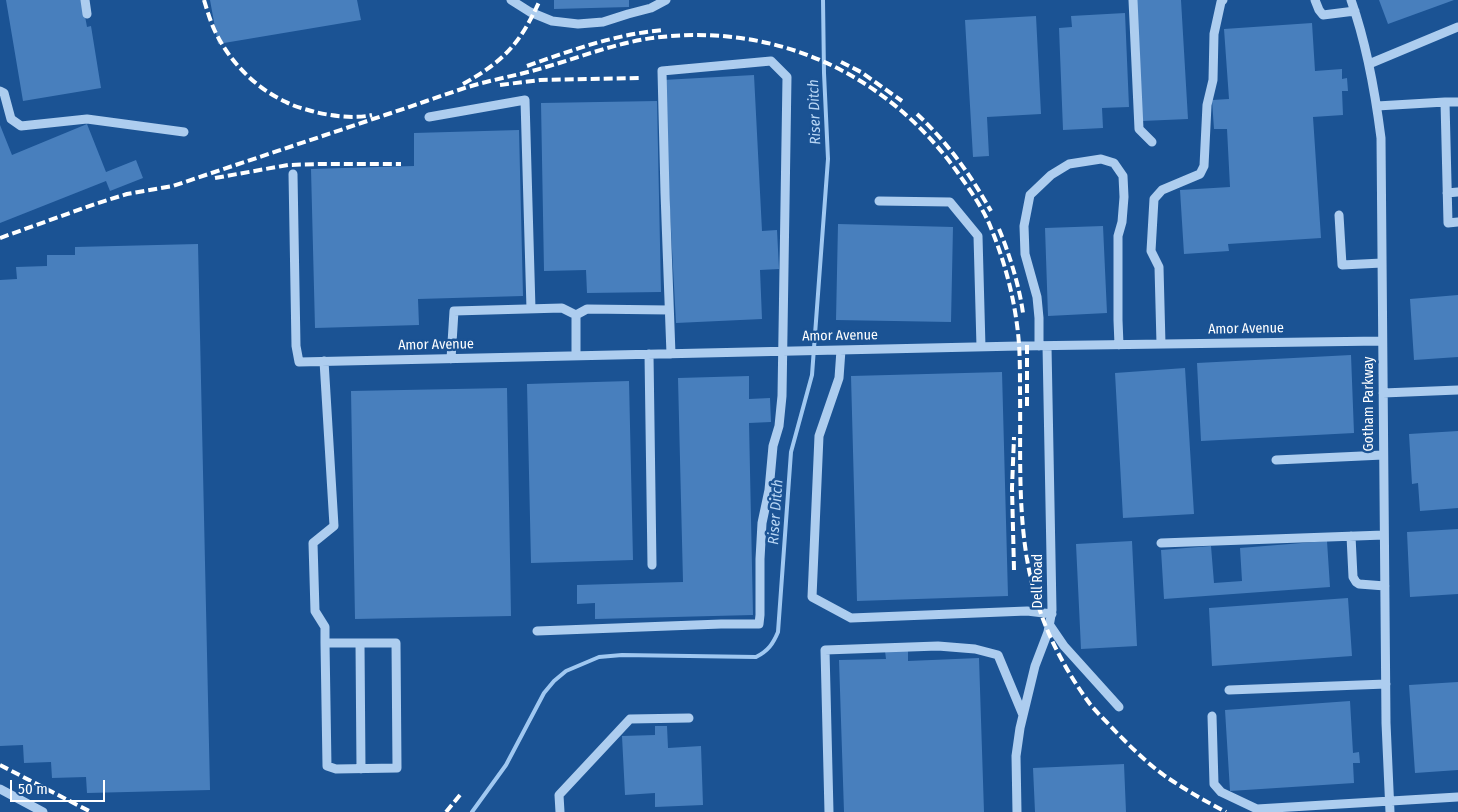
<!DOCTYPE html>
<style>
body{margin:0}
#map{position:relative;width:1458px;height:812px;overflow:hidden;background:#1b5394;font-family:"Fira Sans Condensed",sans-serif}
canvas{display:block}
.scale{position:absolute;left:10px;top:780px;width:95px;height:22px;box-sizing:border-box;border:2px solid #fff;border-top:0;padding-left:6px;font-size:15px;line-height:18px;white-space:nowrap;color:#fff;-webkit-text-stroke:4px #1b5394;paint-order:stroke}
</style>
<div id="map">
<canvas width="1458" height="812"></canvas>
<div class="scale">50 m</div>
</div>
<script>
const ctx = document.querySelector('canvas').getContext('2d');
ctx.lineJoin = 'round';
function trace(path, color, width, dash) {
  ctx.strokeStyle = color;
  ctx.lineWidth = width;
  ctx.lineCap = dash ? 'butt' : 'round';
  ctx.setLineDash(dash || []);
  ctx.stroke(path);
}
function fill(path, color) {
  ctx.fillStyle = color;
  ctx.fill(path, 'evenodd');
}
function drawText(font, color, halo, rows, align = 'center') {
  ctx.font = font + ' "Fira Sans Condensed",sans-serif';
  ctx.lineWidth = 5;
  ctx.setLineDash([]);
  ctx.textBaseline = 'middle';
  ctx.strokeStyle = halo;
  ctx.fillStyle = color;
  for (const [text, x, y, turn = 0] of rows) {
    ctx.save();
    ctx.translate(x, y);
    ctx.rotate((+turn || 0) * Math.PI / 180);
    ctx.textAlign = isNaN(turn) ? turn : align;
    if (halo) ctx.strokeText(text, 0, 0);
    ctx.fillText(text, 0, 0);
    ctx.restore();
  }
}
const stream = new Path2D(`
 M472 812 506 765 544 693 554 681 566 671 599 657 622 655 756 657C768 651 773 644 778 632L791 452 812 375 828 159 824 73 823 0`);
const building = new Path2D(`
 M6 0H82L87 27 91 26 101 88 23 101Z
 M210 0H357L361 20 218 44Z
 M554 0H629V7L554 9Z
 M1136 0H1181L1188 119 1142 121Z
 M1379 0H1454L1388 24Z
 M1125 13 1129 107 1102 108 1103 128 1063 130 1059 28 1072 27 1071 16Z
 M1036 16 1041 114 987 117 989 156 973 157 965 20Z
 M1312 23 1315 71 1342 69V79L1347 78 1348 91H1342L1343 115 1313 117 1321 238 1228 244 1229 251 1184 254 1180 190 1230 187 1227 129H1214L1212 100 1229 99 1224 29Z
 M754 75 762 231 777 230 779 269 760 270 762 319 676 323 663 80Z
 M657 101 661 292 587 293 586 270 544 271 541 103Z
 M87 124 106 172 136 160 143 178 110 191 106 181 0 223V125L12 155Z
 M519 130 523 296 418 299 419 325 315 328 311 169 414 166V133Z
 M838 224 953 227 951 322 836 320Z
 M1103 226 1107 313 1048 316 1045 228Z
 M198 244 210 790 87 793 86 777 52 778 51 762 24 763 23 745 0 746V280L17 279 16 267 47 266V255H75V247Z
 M1458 295V357L1414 360 1410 299Z
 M1351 355 1354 433 1201 441 1197 363Z
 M1185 368 1194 514 1123 518 1115 373Z
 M1002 372 1008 596 857 601 851 376Z
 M749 376V399L770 398 771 422 749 423 753 615 595 619V603L577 604V585L683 582 678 378Z
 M629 381 633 560 531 563 527 384Z
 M507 388 511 616 355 619 351 391Z
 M1458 431V508L1420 511 1418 483 1412 484 1409 434Z
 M1458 529V594L1410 597 1407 532Z
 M1132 541 1137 646 1081 649 1076 544Z
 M1327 541 1330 587 1164 599 1161 550 1211 546 1214 583 1242 581 1240 548Z
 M1348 598 1352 656 1212 666 1209 608Z
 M908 650V661L979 658 984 812H844L839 660 886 659 885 651Z
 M1458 682V770L1415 773 1409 685Z
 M1350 701 1353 753 1359 752 1360 763H1353L1354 783 1230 791 1225 710Z
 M655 726H667L668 748 701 746 703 805 655 807V793L625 795 622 736 655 735Z
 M1124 764 1126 812H1035L1033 768Z`);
const minor = new Path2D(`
 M85 0 87 14
 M511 0 530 12 552 21 578 24 603 22 628 14 651 8 666 0
 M1133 0 1139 129 1152 142
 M1315 0 1319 10 1323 15 1355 11
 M1351 0C1367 45 1375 91 1381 138L1386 723 1390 812
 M1369 64 1458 27
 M0 91 4 93 11 119 21 126 87 119 184 132
 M1445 102H1458
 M1377 106 1445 102 1448 223 1458 222
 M429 117 525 100 531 309
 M293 174 296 346 299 362 1019 346 1382 341
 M1447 193 1458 192
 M879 201 950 202 978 236 981 347
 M1339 215 1342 265 1382 263
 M1161 344 1159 267 1151 251 1154 199 1162 190 1200 174 1204 166 1207 105 1213 80 1214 34 1221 2 1223 0
 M1039 346V318L1037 297 1025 254 1024 226 1030 195 1051 175 1069 164 1101 159 1114 163 1123 176 1124 197 1122 222 1118 236V320L1119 345
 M841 350 839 378 819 436 812 597 851 618 1027 611 1052 614
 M649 354 652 565
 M576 356V315L587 309 669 310
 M451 359 454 311 562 308 576 315
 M324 361 334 526 313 543 315 611 325 627V643L327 766 336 769 397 768 396 643H325
 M1383 393 1458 390
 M1276 460 1383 455
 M1351 536 1353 577 1356 582 1359 584 1385 586
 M1161 543 1384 535
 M1049 624 1064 646 1119 707
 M537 631 721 624H759L760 615V559L762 523 769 490 773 446 779 426 782 396 787 77 771 61 662 71 665 193 671 354
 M360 643 361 769
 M1229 690 1386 684
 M1212 716 1214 784 1221 792 1257 809 1458 797
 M0 789 43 812
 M560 812 559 795 630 719 689 718
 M829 812 825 650 938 646 975 649 998 655 1023 715
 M1017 812 1016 756 1020 728 1035 666 1048 632 1052 610 1047 346`);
const rail = new Path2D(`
 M204 0C207 10 210 20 214 29 228 60 255 88 286 102 295 107 305 109 315 112 332 116 355 119 372 115
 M841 62 861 72 902 101
 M527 66C572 50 616 34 664 30
 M463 84C504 61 520 44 540 0
 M500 85 540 80 642 78
 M917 114C948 143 970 174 991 211
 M215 178 288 165 321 164H401
 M999 229C1010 256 1019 285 1023 313
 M0 238 95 204 127 194 173 186C244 162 314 139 385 115 413 106 440 96 468 87 494 79 520 75 546 67 584 56 621 41 661 37 780 24 889 76 958 173 970 190 983 208 991 228 1006 265 1016 304 1019 344 1020 359 1020 376 1020 391 1021 460 1016 531 1036 598 1046 634 1067 673 1090 704 1098 714 1108 723 1117 733 1132 748 1147 763 1165 776 1184 789 1205 801 1226 812
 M1027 345V408
 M1014 570 1012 488 1014 437
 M0 765 91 812
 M446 812 460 795`);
const streetNames = [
 ["Amor Avenue",1246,329,-1],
 ["Amor Avenue",840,336,-1],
 ["Amor Avenue",436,345,-1],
 ["Gotham Parkway",1369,404,-90],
 ["Dell Road",1038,581,-90]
];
const waterNames = [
 ["Riser Ditch",815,112,-92],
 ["Riser Ditch",776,512,-86]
];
trace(stream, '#a0c8f1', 4);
fill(building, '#487fbd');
trace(minor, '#adcdef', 9);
trace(rail, '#fff', 4, [9, 4]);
drawText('14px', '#fff', '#1b5394', streetNames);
drawText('italic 15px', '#b9d7f6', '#1b5394', waterNames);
</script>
